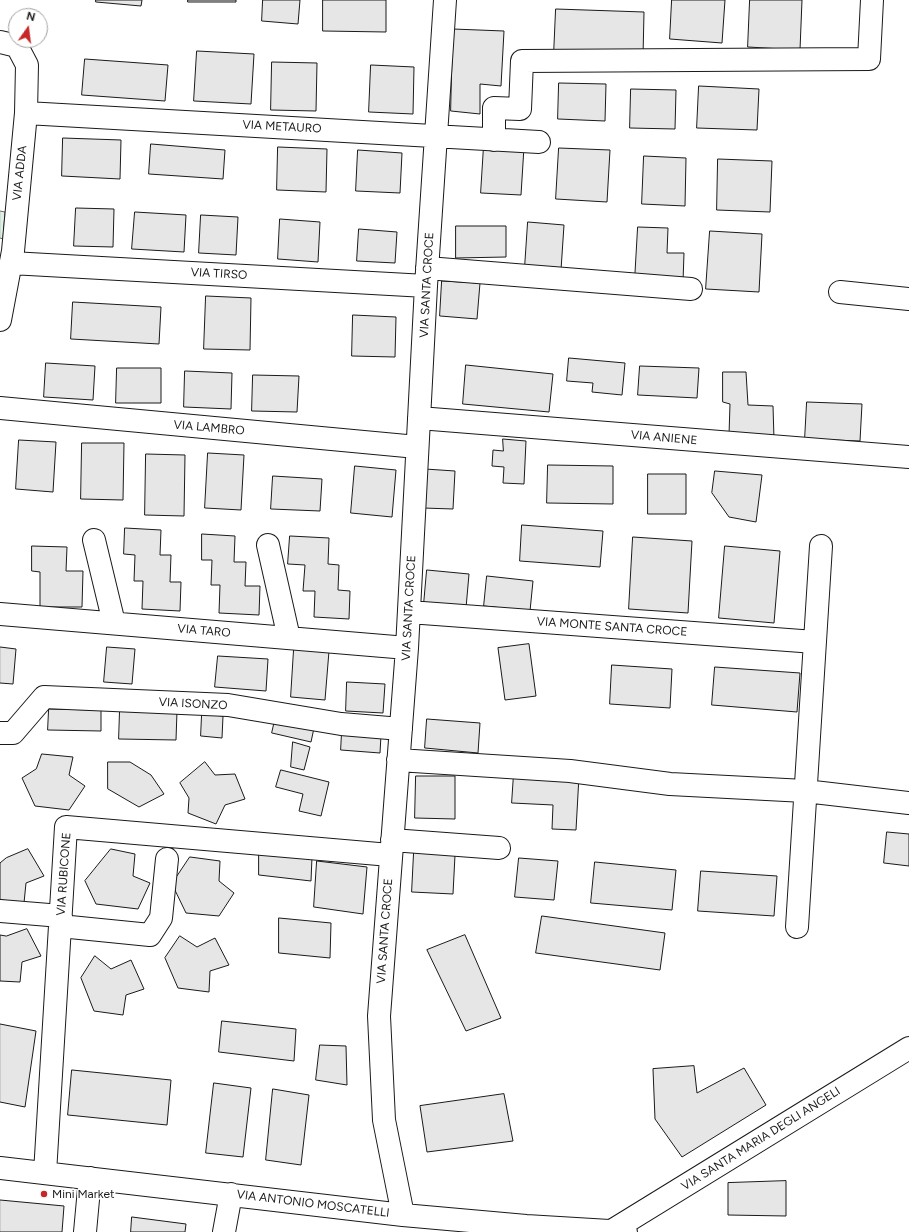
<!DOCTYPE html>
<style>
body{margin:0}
#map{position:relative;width:909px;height:1232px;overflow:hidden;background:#fff;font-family:Figtree,sans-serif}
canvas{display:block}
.north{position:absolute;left:8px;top:8px;width:40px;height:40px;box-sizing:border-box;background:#fff;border:1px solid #a3a3a3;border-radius:50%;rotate:14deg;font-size:11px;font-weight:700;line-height:16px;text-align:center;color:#1a1a1a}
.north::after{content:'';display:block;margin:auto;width:14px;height:18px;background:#c62828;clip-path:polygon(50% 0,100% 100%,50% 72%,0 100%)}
</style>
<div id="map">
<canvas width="909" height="1232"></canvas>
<div class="north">N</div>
</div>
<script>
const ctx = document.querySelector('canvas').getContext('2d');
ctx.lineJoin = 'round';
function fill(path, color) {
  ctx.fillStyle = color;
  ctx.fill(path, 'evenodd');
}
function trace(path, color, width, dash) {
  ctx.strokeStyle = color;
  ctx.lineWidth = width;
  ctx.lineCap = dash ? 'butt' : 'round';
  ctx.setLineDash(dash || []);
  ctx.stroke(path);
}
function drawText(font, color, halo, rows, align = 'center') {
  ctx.font = font + ' Figtree,sans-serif';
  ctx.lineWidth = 3;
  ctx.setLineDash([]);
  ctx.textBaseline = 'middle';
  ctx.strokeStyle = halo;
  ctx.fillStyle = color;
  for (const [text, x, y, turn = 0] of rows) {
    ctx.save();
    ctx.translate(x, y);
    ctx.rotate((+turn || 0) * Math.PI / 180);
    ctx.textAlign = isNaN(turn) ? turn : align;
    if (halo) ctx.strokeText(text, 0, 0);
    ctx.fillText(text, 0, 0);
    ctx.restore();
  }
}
const green = new Path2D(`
 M0 211 5 212 3 239 0 238Z`);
const building = new Path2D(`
 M96 0H142L141 6 96 2Z
 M188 0H236V2H188Z
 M263 0H300L298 24 262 21Z
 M323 0H386V32L323 31Z
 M672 0H725L722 43 670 39Z
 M750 0H802L800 50 748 47Z
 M556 9 644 12 643 57 554 54Z
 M453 29 504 31 501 86 480 84V114L451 111Z
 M197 51 254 54 251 104 194 101Z
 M85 59 168 65 165 101 82 95Z
 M272 62 317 63 316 111 271 110Z
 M371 65 414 67 413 114 369 112Z
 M559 83 606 84 605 121 558 119Z
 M699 86 759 89 757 130 697 128Z
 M631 89 676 90 675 129 630 128Z
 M63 138 121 140 120 179 62 176Z
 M151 144 225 150 223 179 149 174Z
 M484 145 524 147 521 195 481 193Z
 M278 147 327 149 326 192 277 190Z
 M559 148 610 150 607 202 556 199Z
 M358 150 402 153 400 193 356 191Z
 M644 156 686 158 685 206 642 204Z
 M718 159 772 161 770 212 717 210Z
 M76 208 114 209 113 247 74 246Z
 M135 212 186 215 184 252 132 249Z
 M201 215 238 217 236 255 199 253Z
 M280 219 320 222 318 262 278 259Z
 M528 222 564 225 561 270 525 267Z
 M456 226H506V257L456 258Z
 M638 227 668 228 667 253H684L683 282 635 280Z
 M359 229 397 232 395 263 357 261Z
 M710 231 762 234 759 292 706 289Z
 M442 281 480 283 477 319 440 316Z
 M206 296 251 298 250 350 204 349Z
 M73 302 161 307 159 344 71 339Z
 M353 315 396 317 395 357 352 356Z
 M569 358 625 363 622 395 592 392 593 383 567 381Z
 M46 363 95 366 93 400 44 397Z
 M466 365 553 374 549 412 463 404Z
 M640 366 699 368 697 398 638 395Z
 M117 368H161V403H116Z
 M185 371 232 373 231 409 184 407Z
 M723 372H746L748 405 773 406 774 439 729 435 730 404 723 402Z
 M253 375 299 376 297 412 252 411Z
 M807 402 862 404 860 441 805 439Z
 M503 439 526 441 524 484 503 483 504 467 492 466 493 450 503 451Z
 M19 440 56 442 53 492 16 489Z
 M82 443H124L123 500 81 499Z
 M208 453 244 455 241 510 205 508Z
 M146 454 185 455 184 516 145 515Z
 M548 465 613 466V504L547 503Z
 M355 466 396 470 392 517 351 513Z
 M425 469 455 471 453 509 423 508Z
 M715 471 762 475 756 522 729 517 712 493Z
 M648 474H686V514H648Z
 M273 476 322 479 320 511 271 509Z
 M522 525 603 531 600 567 520 561Z
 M125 528 161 530 160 555H171L170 582H181L180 611 142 609 143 581H134L135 555 124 554Z
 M202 534 235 536 234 562H246L245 586H260L259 615 219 613 220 585H211L212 560H202Z
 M290 536 329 538 328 564 339 565 338 590 350 591 349 619 314 617 315 591H303L305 565 288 564Z
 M633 537 692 541 688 613 629 609Z
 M32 546 67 547 66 571H83L82 607H40V572L32 571Z
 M725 546 780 551 774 623 719 618Z
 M427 570 469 574 466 608 424 604Z
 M487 576 533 581 530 611 484 606Z
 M529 644 536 696 505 700 498 648Z
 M0 647 16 649 13 684 0 683Z
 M107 647 135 649 132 684 104 682Z
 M294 649 329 651 325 700 291 697Z
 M218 656 268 659 266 691 215 687Z
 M612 665 672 669 670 708 610 704Z
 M715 667 800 673 797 712 712 705Z
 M347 682 385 684 383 713 346 711Z
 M49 709 101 710V731L48 730Z
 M120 709 177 711 176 740 119 739Z
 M202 714 223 716 222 738 201 736Z
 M427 719 480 723 478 753 425 748Z
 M275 720 314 728 311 742 272 733Z
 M342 732 381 735 380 753 341 750Z
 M293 742 310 747 304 770 291 767Z
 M42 754 73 757 69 775 85 786 69 810 35 806 22 778 36 769Z
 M108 762H130L151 775 164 794 139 807 108 789Z
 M205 762 215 775 235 774 245 799 225 805 216 824 188 813 189 798 180 783Z
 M281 770 329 782 321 816 299 811 303 794 276 787Z
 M514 773 579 776 576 830 552 829 553 805 512 803Z
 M416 776H455V819L415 818Z
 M887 832 909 834V866L884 863Z
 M28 849 44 876 26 883 24 903 0 900V863L6 858Z
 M111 849 135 854 133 876 150 883 138 909 96 904 85 881Z
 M259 851 312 857 311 881 259 875Z
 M414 852 455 855 453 894 412 892Z
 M190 857 220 861 219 881 234 893 219 916 186 913 172 884Z
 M519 858 558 861 554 900 515 897Z
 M317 861 367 867 363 914 314 907Z
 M595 862 676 870 672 910 591 903Z
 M701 871 777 876 774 916 698 911Z
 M542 916 665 933 660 970 536 953Z
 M279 918 331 923 330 958 279 953Z
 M27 929 41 956 22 962 20 982 0 981V935L6 936Z
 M465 935 501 1018 466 1031 427 950Z
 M180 936 197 947 215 938 229 965 210 971 209 992 178 988 165 958Z
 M95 956 111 969 131 960 144 989 126 995 123 1015 94 1011 81 978Z
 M222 1021 296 1029 294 1061 219 1052Z
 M0 1024 36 1031 25 1107 0 1102Z
 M320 1045 346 1046 347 1085 316 1080Z
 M694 1066 697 1093 744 1068 766 1105 682 1157 655 1119 653 1069Z
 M72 1070 171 1080 167 1125 68 1115Z
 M214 1083 251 1088 243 1157 206 1153Z
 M273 1089 309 1095 301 1165 266 1160Z
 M504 1094 513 1141 427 1152 420 1106Z
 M786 1181V1216L728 1215V1183Z
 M0 1200 64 1206 62 1232H0Z
 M132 1217 186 1224 185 1232H131Z`);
const minor = new Path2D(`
 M0 42 17 46 27 65 26 113 13 251 0 320
 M26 113 539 142
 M494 140V108L520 109 522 61 869 59 872 0
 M11 263 426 286
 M427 268 691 289
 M840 292 909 299
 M0 408 417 447
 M419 418 909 457
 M94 540 114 623
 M268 545 289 638
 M409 612 815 642
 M0 614 407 648
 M0 733H13L44 697 228 705 341 724 401 729
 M398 760 570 771 670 784 805 791 909 803
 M392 840 499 848
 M0 911 61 916
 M60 926 150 935 161 918 167 859
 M797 927 821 546
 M0 1168 403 1215 526 1226 626 1232
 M45 1173 66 827 390 855
 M403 1215 384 1120 379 1016 407 648 426 286 445 0
 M613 1230 909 1048
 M85 1232 90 1178
 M224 1232 231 1194`);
const markers = [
 [44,1194,4,"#c62828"]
];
const streetNames = [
 ["VIA METAURO",282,127,3],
 ["VIA ADDA",20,173,-84],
 ["VIA TIRSO",219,274,3],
 ["VIA SANTA CROCE",427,285,-87],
 ["VIA LAMBRO",209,428,5],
 ["VIA ANIENE",664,438,5],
 ["VIA SANTA CROCE",409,608,-87],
 ["VIA MONTE SANTA CROCE",612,627,4],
 ["VIA TARO",204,631,5],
 ["VIA ISONZO",193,704,3],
 ["VIA RUBICONE",64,874,-86],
 ["VIA SANTA CROCE",385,931,-86],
 ["VIA SANTA MARIA DEGLI ANGELI",761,1139,-32],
 ["VIA ANTONIO MOSCATELLI",313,1204,7]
];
const poiNames = [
 ["Mini Market",52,1194]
];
fill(green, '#e0efe3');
trace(green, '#6a6a6a', 1);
fill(building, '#e6e6e6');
trace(building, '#1a1a1a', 1);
trace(minor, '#1a1a1a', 24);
trace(minor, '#fff', 22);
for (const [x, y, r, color] of markers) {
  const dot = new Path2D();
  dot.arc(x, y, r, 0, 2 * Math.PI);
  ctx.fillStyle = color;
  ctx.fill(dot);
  trace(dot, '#fff', 1.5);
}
drawText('12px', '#1a1a1a', '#fff', streetNames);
drawText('12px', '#1a1a1a', '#fff', poiNames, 'left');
</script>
